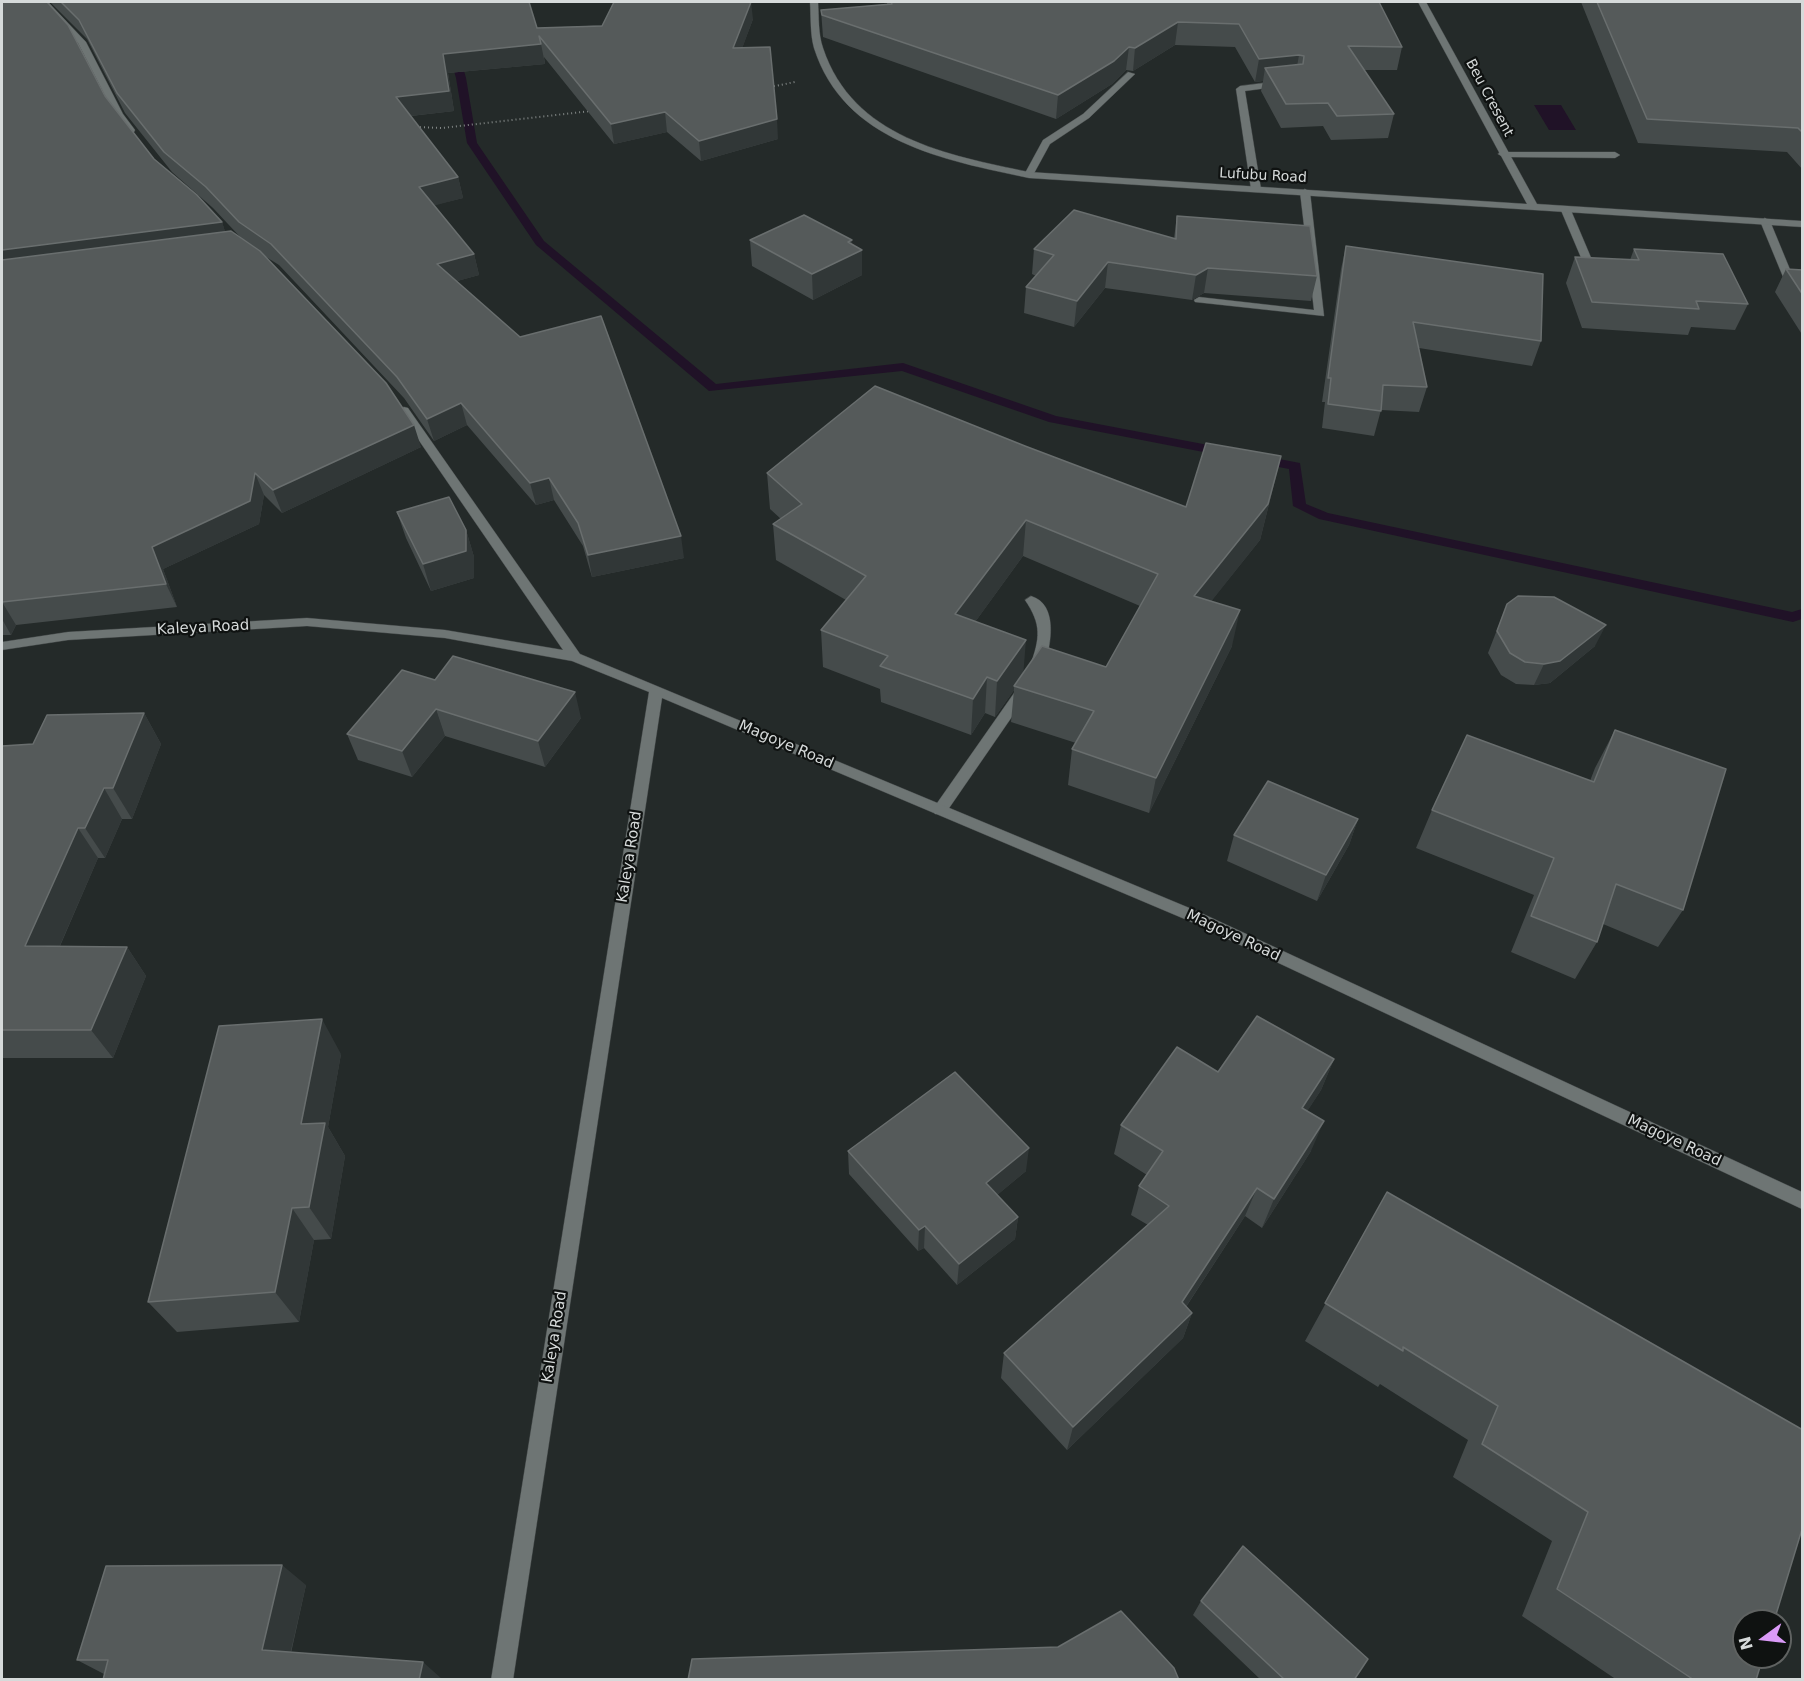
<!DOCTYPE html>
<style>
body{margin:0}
#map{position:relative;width:1804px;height:1681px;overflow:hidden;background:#242a29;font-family:"DejaVu Sans",sans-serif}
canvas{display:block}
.frame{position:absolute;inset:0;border:3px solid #d6dada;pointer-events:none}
.north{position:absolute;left:1732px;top:1609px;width:60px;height:60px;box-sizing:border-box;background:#0f1211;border:2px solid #5f6261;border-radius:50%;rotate:255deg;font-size:16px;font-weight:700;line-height:24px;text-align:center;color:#d6dada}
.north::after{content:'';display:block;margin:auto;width:21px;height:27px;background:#da9af7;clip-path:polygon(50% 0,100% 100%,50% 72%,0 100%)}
</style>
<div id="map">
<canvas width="1804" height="1681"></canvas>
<div class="frame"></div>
<div class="north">N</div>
</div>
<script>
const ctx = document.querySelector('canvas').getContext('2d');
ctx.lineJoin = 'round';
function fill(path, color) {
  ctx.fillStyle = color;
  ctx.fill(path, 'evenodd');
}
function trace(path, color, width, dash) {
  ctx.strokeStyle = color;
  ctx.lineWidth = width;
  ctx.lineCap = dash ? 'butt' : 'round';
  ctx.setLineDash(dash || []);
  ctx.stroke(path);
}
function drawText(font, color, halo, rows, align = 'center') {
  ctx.font = font + ' "DejaVu Sans",sans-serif';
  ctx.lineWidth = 4.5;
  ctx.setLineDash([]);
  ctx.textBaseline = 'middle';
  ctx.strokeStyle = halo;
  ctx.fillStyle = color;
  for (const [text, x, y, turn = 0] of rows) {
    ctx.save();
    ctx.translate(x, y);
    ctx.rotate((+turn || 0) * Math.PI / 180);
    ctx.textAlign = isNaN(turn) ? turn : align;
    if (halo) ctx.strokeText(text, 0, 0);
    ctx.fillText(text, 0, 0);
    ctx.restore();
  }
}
const water = new Path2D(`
 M1534 105H1561L1576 130H1549Z`);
const stream = new Path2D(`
 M454 50 459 53 466 78 477 143 544 241 716 384 903 363 1056 416 1224 448 1230 452 1224 456 1049 422 902 371 709 391 536 245 467 143 456 78 449 53Z
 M1258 455 1300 463 1306 504 1328 513 1792 612 1802 609V619L1793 622 1319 519 1293 506 1289 469 1253 462 1252 459Z`);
const path = new Path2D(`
 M770 87 795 82
 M416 127 442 128 591 111`);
const lane = new Path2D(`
 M1128 72 1135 74 1089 118 1050 144 1032 177H1026L1024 175 1043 140 1083 114Z
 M1280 81 1283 82V86L1245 91 1261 189 1256 192 1251 189 1236 89 1240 86Z
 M1500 152H1615L1620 155 1615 158 1503 157 1498 154Z
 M1305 189 1310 192 1324 316 1195 302 1194 300 1199 297 1314 310 1300 192Z
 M1562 206 1570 208 1595 267 1594 269 1585 267 1560 208Z
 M1765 218 1770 221 1796 284 1795 286 1786 284 1760 221Z
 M1031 596C1059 604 1051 646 1044 666L1037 671 1030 666C1040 638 1042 625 1025 600Z
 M1024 684 1031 689 1029 692 945 814H935L933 810 935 806 1019 686Z`);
const street = new Path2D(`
 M40 2H48L86 42 123 114 135 130 134 132H128L115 115 78 43Z
 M810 2H818C819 17 818 34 823 48 853 138 947 155 1029 172L1527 204 1418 2H1426L1537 204 1802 221V227L1029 178C944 160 844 142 814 48 810 34 811 16 810 2Z
 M404 407 408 408 580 654 1199 912 1802 1192V1209L1187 920 662 698 513 1680H491L649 692 572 661 445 638 307 626 68 640 2 650V642L68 632 307 618 445 630 563 650 398 410Z`);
const wall = new Path2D(`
 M2 2 105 96 154 159 222 222 225 232 243 240 213 208 172 172 125 113 87 39 50 2H529L537 28 753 19 742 48 778 139 701 161 667 132 614 144 544 57 545 64 448 73 454 111 411 116 458 177 463 198 434 205 474 254 479 275 457 281 684 558 592 577 583 546 554 500 536 505 467 425 434 441 404 398 279 265 263 255 421 447 282 513 264 495 259 524 163 569 177 607 16 625 11 635H2Z
 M887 2H1379L1402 47 1397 70H1364L1394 114 1388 138 1331 140 1323 126 1281 128 1261 91 1263 81 1255 82 1235 47 1175 45 1133 71 1126 70 1112 84 1056 119 823 37 821 10 887 4Z
 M1581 2H1803V170L1787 152 1638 143Z
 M1177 216 1317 276 1311 301 1204 293 1192 300 1105 288 1074 327 1024 313 1026 287 1036 276 1032 274 1034 249 1174 238Z
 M750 240 852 244 862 250V275L813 300 752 266Z
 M1346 246 1541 341 1532 366 1419 348 1427 387 1419 412 1381 410 1374 436 1322 428 1325 402H1322L1341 269Z
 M1634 249 1748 304 1735 330 1691 327 1688 335 1582 328 1566 283 1575 257 1630 260Z
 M1786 269 1803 270V336L1775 292Z
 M1025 446 1186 507 1281 456 1260 540 1211 601 1232 646 1149 813 1068 785 1072 749 1076 743 1011 722 1014 690 995 717 985 713 971 735 881 702 880 689 823 667 821 630 846 600 776 560 773 524 781 519 770 509 767 473ZM1023 556 1140 606 1106 667 1023 672 975 622Z
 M397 512 466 530 474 557V578L431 591 406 538Z
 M1507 604 1595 646 1550 683 1534 685 1516 684 1501 675 1488 653Z
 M435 680 581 718 545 767 445 736 412 777 358 760 347 734Z
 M144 713 161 744 132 819H122L105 858H98L60 946 127 947 146 976 113 1058H2V746L33 744Z
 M1615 730 1683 910 1658 947 1603 924 1597 942 1575 979 1511 952 1534 895 1416 848 1432 810 1590 781 1595 768Z
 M1358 819 1349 845 1317 901 1227 861 1234 835Z
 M341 1054 328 1127 345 1156 331 1239 314 1240 299 1322 177 1332 148 1302Z
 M1334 1059 1321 1090 1307 1111 1311 1151 1262 1228 1245 1216 1186 1307 1192 1313 1183 1338 1067 1450 1001 1378 1004 1353 1148 1225 1131 1215 1139 1186 1147 1175 1114 1154 1121 1125 1218 1072Z
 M848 1151 1026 1171 997 1195 1018 1217 1015 1239 957 1285 924 1248 918 1251 849 1174Z
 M1387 1192 1756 1680H1617L1522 1616 1552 1541 1453 1477 1468 1440 1380 1384 1378 1387 1305 1341Z
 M306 1585 291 1653 442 1679V1680H103L104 1674 77 1660Z
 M1201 1601 1354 1680H1261L1193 1615Z`);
const shadedWall = new Path2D(`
 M751 2 753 19 735 68 733 48Z
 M1178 22 1175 45 1133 71 1135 48Z
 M541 44 545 64 448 73 454 111 401 117 396 97 443 54Z
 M1129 47 1126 70 1112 84 1056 119 1058 95Z
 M1299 55 1295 78 1265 68 1263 81 1255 82 1259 59Z
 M665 112 667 132 614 144 611 124Z
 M777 119 778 139 701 161 699 141Z
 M458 177 463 198 425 208 419 187Z
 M222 222 229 243 2 275V250Z
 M852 240 853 254 862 250V275L813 300 812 274 848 242Z
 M474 254 479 275 443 285 437 264Z
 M1108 262 1105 288 1074 327 1077 301Z
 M1208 268 1204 293 1192 300 1196 275Z
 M461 403 467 425 434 441 427 419Z
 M414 425 421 447 282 513 273 490Z
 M1281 456 1260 540 1187 632 1194 596Z
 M255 473 264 495 259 524 163 569 177 607 166 584 152 547Z
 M549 478 554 500 536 505 530 483Z
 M1026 520 1023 556 954 651 955 614Z
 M466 530 474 557V578L431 591 423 564Z
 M681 536 684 558 592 577 588 555Z
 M2 602 16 625 11 635 2 619Z
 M1240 610 1232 646 1149 813 1156 778Z
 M1606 625 1595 646 1550 683 1534 685 1544 664Z
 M1026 640 1023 677 1014 686V690L995 717 997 681Z
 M987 677 985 713 971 735 973 699Z
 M575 692 581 718 545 767 538 741Z
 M436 709 445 736 412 777 402 751Z
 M144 713 161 744 132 819 113 788Z
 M104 788 122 819 105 858 85 828Z
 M1358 819 1349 845 1317 901 1326 875Z
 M78 828 98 858 47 975 25 946Z
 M127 947 146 976 113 1058 91 1030Z
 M322 1019 341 1054 328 1127 345 1156 331 1239 309 1207 301 1124Z
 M1334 1059 1321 1090 1290 1138 1302 1108Z
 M1324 1121 1311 1151 1262 1228 1274 1199Z
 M1029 1148 1026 1171 984 1206 986 1183Z
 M1257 1188 1245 1216 1172 1328 1182 1302Z
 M292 1208 314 1240 299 1322 275 1292Z
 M1018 1217 1015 1239 957 1285 959 1264Z
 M925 1226 924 1248 918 1251 919 1230Z
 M1192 1313 1183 1338 1067 1450 1073 1427Z
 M282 1565 306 1585 287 1668 262 1650Z
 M423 1662 442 1679V1680H419Z`);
const building = new Path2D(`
 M2 2H47L68 25 105 96 154 159 197 195 222 222 2 250Z
 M61 2H529L537 28 602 26 614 2H751L733 48 770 47 777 119 699 141 665 112 611 124 539 36 541 44 443 54 449 91 396 97 458 177 419 187 474 254 437 264 520 337 601 316 681 536 588 555 578 523 549 478 530 483 461 403 427 419 397 377 271 244 239 222 206 187 164 152 117 93 79 20Z
 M891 2H1379L1402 47 1348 46 1394 114 1337 116 1328 103 1286 104 1265 68 1303 64 1304 56 1299 55 1259 59 1239 24 1178 22 1135 48 1129 47 1114 61 1058 95 822 15 821 10 892 4Z
 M1597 2H1803V133L1798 128 1647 119Z
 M1074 210 1176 239 1177 216 1310 226 1317 276 1208 268 1196 275 1108 262 1077 301 1026 287 1054 255 1034 249Z
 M804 215 852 240 848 242 862 250 812 274 750 240Z
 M231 231 260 251 386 383 414 425 273 490 255 473 250 501 152 547 166 584 2 602V604V260Z
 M1346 246 1543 274 1541 341 1413 322 1427 387 1383 385 1381 411 1328 404 1331 378H1328Z
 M1634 249 1723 254 1748 304 1696 301 1699 309 1592 302 1575 257 1639 260Z
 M1786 269 1803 270V295Z
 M875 386 1025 446 1186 507 1206 443 1281 456 1268 504 1194 596 1240 610 1156 778 1072 749 1094 711 1014 686 1042 646 1106 667 1158 574 1026 520 955 614 1026 640 997 681 987 677 973 699 880 666 888 656 821 630 866 576 773 524 802 504 767 473Z
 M449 497 466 530V551L423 564 397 512Z
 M1518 596 1554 597 1606 625 1560 661 1544 664 1525 662 1510 653 1497 631 1507 604Z
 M453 656 575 692 538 741 436 709 402 751 347 734 402 670 435 680Z
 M144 713 113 788H104L85 828H78L25 946 127 947 91 1030H2V746L33 744 47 715Z
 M1615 730 1726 769 1683 910 1616 884 1597 942 1531 916 1554 858 1432 810 1467 735 1594 782Z
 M1268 781 1358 819 1326 875 1234 835Z
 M1257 1016 1334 1059 1302 1108 1324 1121 1274 1199 1257 1188 1182 1302 1192 1313 1073 1427 1004 1353 1169 1206 1139 1186 1163 1151 1121 1125 1177 1047 1218 1072Z
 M322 1019 301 1124 325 1123 309 1207 292 1208 275 1292 148 1302 219 1026Z
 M955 1072 1029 1148 986 1183 1018 1217 959 1264 925 1226 919 1230 848 1151Z
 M1387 1192 1803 1430V1526L1774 1621H1744V1657H1763L1756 1680H1694L1557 1589 1588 1512 1482 1444 1498 1406 1403 1347V1351L1325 1303Z
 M1243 1546 1368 1659 1354 1680H1285L1201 1601Z
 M282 1565 262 1650 423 1662 419 1680H103L108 1660H77L106 1566Z
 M1121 1611 1174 1668 1179 1680H688L692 1659 1058 1647Z`);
const farStreetnames = [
 ["Beu Cresent",1489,98,62],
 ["Lufubu Road",1263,176,3]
];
const streetNames = [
 ["Kaleya Road",203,628,-3],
 ["Magoye Road",786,745,23],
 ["Kaleya Road",630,857,-81],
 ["Magoye Road",1233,936,25],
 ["Magoye Road",1674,1141,25],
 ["Kaleya Road",555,1337,-81]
];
fill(water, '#201227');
fill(stream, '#201227');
trace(lane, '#414646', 1);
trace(street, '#414646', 1);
trace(path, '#818685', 2, [1, 3]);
fill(lane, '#6e7574');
fill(street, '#6e7574');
fill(wall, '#454b4b');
fill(shadedWall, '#313737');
fill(building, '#555a5a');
trace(building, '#696e6e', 1.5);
drawText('14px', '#d6dada', '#0f1211', farStreetnames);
drawText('15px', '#d6dada', '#0f1211', streetNames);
</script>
